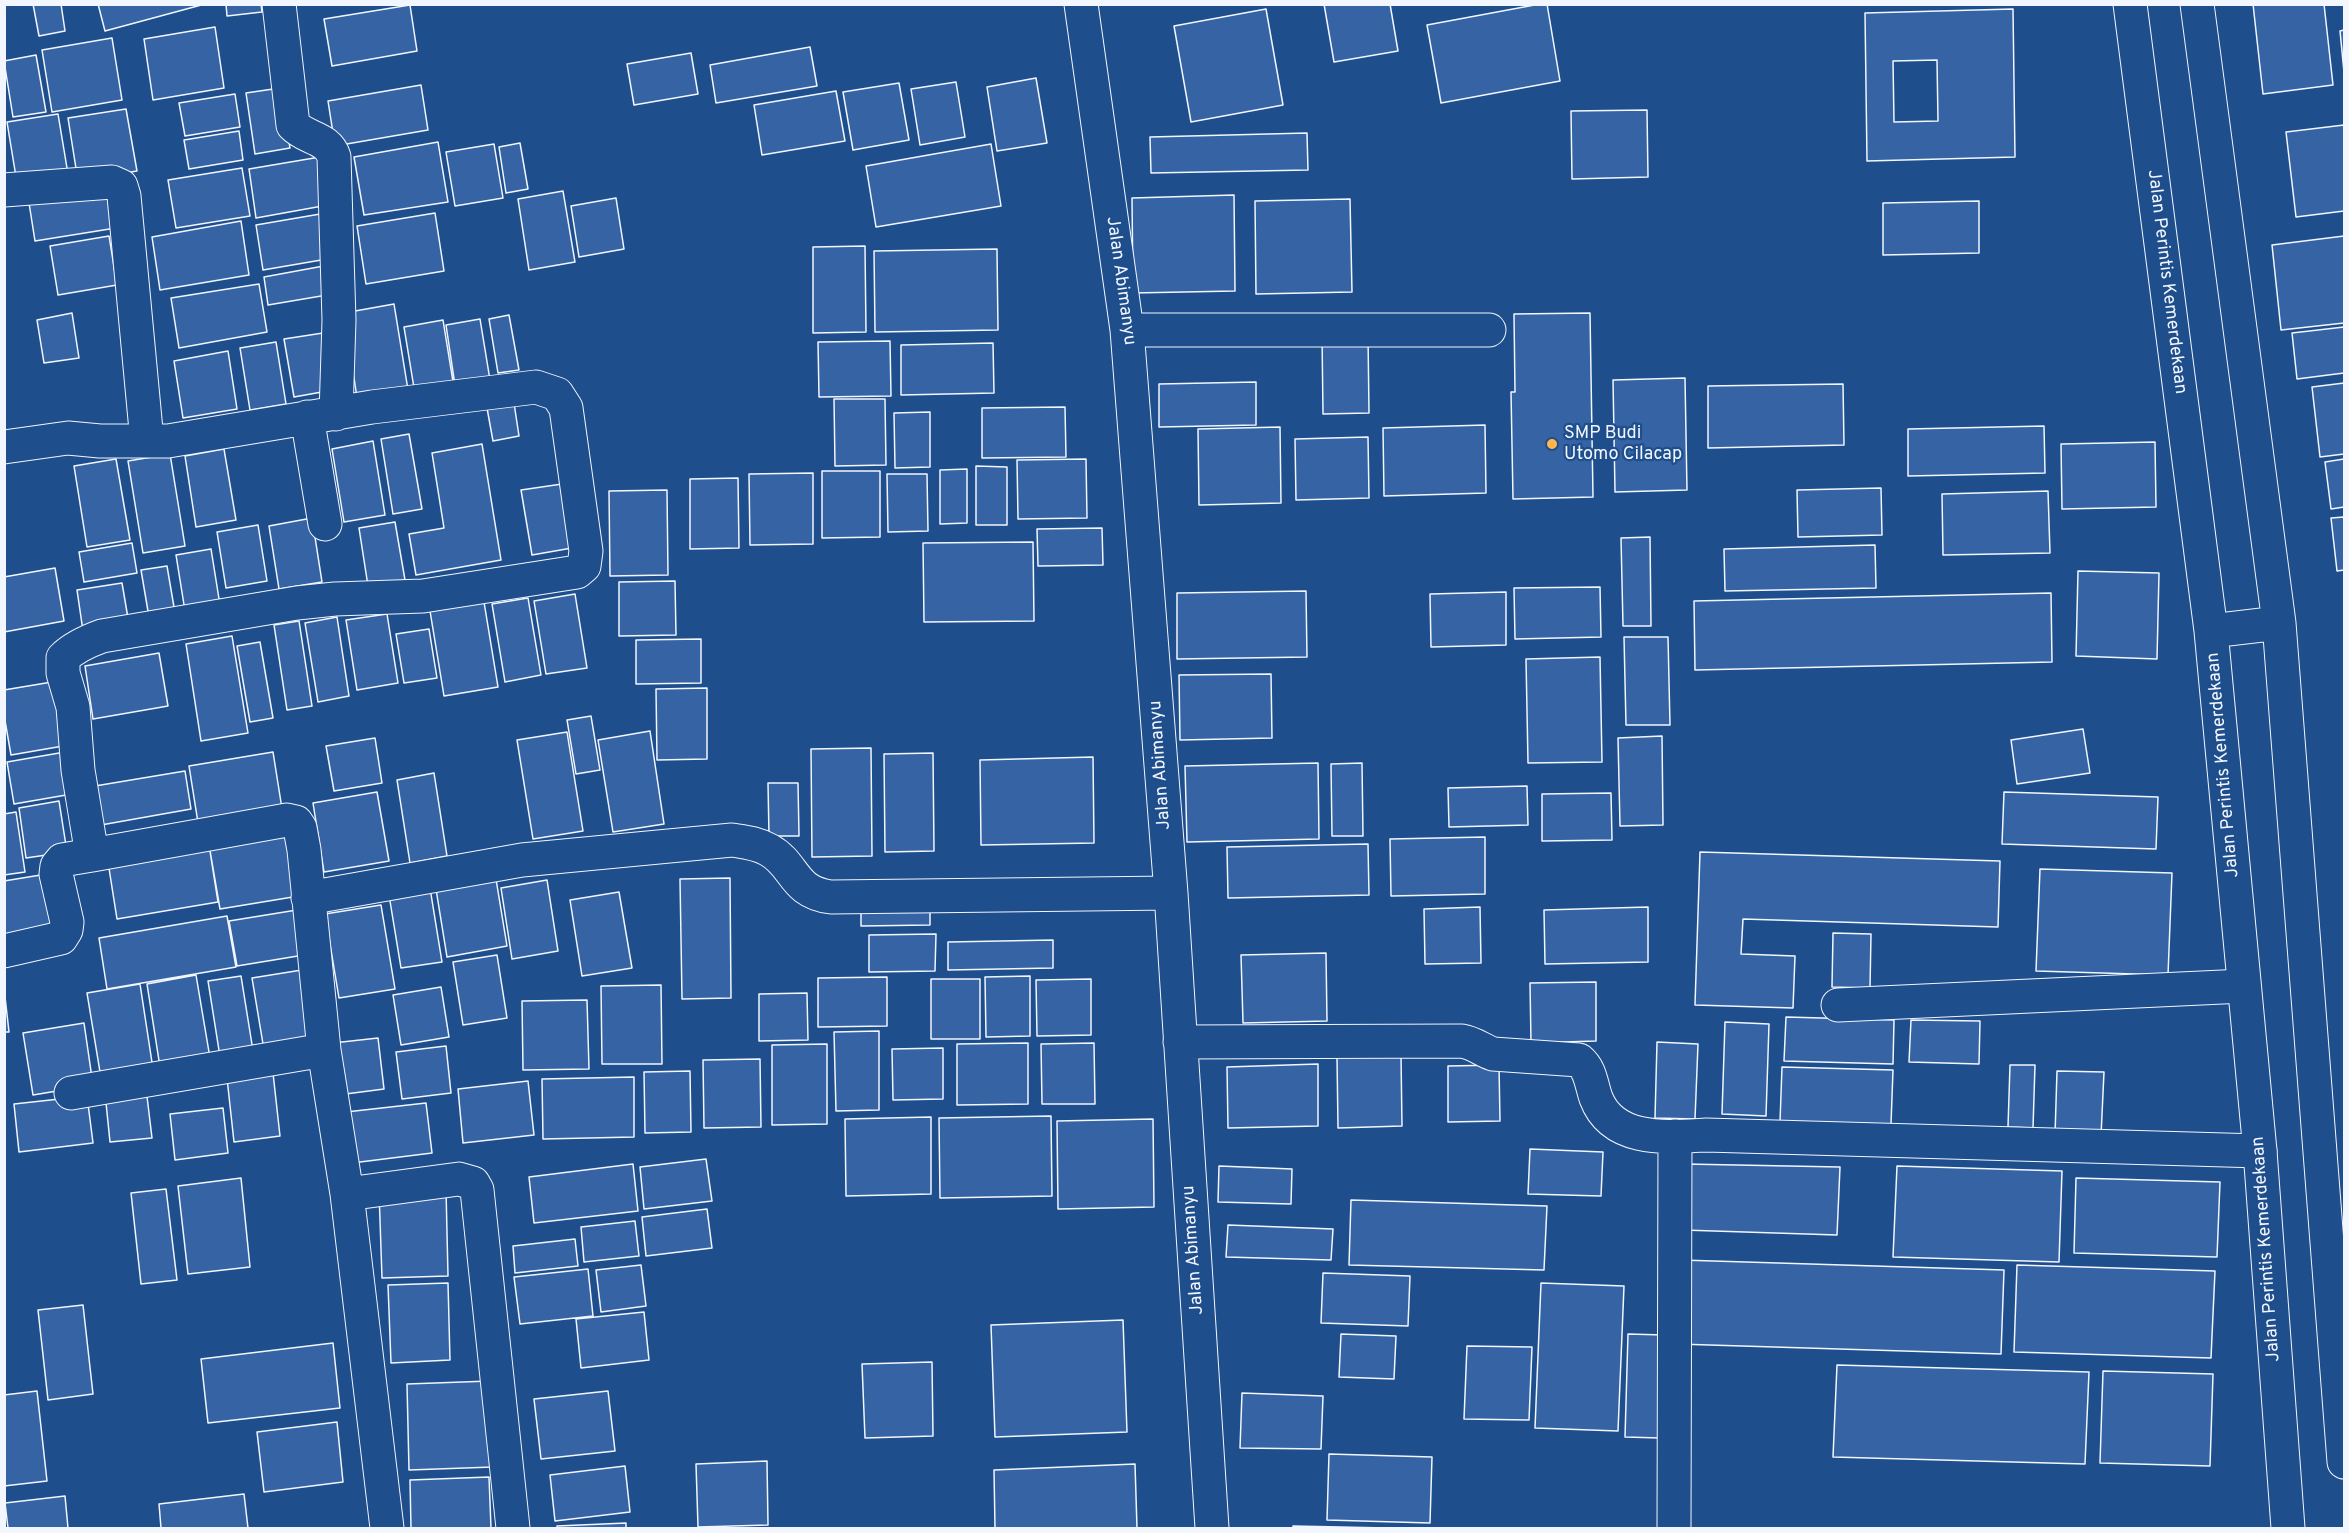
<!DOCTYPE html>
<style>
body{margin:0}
#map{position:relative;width:2349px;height:1533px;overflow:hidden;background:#1f4e8c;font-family:Overpass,sans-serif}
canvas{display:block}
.frame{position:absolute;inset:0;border:6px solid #f2f6ff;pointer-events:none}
</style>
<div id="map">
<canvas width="2349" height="1533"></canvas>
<div class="frame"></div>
</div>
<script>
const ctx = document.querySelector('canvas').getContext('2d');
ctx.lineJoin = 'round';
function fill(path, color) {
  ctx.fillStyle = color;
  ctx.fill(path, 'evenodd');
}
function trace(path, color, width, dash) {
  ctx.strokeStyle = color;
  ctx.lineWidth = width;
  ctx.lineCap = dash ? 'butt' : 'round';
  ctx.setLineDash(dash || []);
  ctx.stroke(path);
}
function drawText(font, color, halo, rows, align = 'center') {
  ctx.font = font + ' Overpass,sans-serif';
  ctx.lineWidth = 4.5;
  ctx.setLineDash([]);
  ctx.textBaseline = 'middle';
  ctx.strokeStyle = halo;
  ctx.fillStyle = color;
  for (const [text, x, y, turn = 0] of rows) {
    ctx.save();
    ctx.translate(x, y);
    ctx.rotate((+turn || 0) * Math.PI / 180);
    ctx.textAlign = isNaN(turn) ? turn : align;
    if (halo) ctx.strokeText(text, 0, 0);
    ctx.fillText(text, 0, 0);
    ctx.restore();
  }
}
const building = new Path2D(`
 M33 4H61L65 31 39 36Z
 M98 4H205L105 31Z
 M226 4H261L262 12 227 16Z
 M1324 4H1390L1398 51 1334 62Z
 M1540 4H1547L1560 81 1441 103 1427 25Z
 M2253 4H2324L2333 85 2263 94Z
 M410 5 417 51 332 66 324 19Z
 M1266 9 1283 105 1191 122 1174 26Z
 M2013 9 2015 157 1867 161 1865 13ZM1937 60 1938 121 1894 122 1893 61Z
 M215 27 224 88 153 100 144 39Z
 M2344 30V72L2340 31Z
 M112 38 122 100 52 112 42 50Z
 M810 47 817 86 716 103 710 65Z
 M691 53 698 94 634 105 627 64Z
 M36 55 46 112 13 117 4 61Z
 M1036 78 1047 143 997 151 987 87Z
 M956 82 965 137 920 145 911 89Z
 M899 83 909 140 853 150 843 92Z
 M421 85 428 130 335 146 328 101Z
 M280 88 290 148 255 154 246 93Z
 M836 91 845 141 762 155 754 105Z
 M235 94 240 127 185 136 179 103Z
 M126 109 137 171 78 181 68 118Z
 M1647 110 1648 177 1572 179 1571 111Z
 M58 114 68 174 17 183 7 122Z
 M2344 125V211L2296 217 2286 132Z
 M239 131 243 160 189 169 184 140Z
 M1307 133 1308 170 1151 173 1150 137Z
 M438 142 448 202 364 215 354 157Z
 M520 143 528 189 506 193 499 147Z
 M494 144 503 198 455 206 446 152Z
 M991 144 1001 206 876 227 866 166Z
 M320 157 328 205 256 218 249 169Z
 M242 168 250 216 176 228 168 180Z
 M116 188 122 227 35 241 29 203Z
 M563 191 575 262 529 270 518 199Z
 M1234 195 1235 291 1133 293 1132 198Z
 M616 198 624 249 579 257 571 206Z
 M1350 199 1352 292 1256 294 1255 201Z
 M1979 201V253L1883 255V203Z
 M326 213 333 258 263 270 256 225Z
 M435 213 444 271 366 284 357 226Z
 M241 221 249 275 160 290 152 237Z
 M109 236 117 285 58 295 50 246Z
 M2344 236V323L2281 330 2272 245Z
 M865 246 866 332 813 333V247Z
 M997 249 998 330 875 332 874 251Z
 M329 265 333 294 268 305 264 277Z
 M259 284 267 332 179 348 171 298Z
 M394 304 409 396 358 404 344 313Z
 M72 313 79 358 44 363 37 320Z
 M1590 313 1593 497 1513 499 1511 392H1515L1514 314Z
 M509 315 519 370 498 373 489 319Z
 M480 319 491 386 456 392 446 325Z
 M443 320 454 388 415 394 404 327Z
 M2344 327V373L2297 379 2292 333Z
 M323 333 333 390 294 397 284 339Z
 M1368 335 1369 413 1323 414 1322 336Z
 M890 341 891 396 819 397 818 342Z
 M276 342 286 404 250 410 240 348Z
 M993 343 994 393 901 395V345Z
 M228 351 237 409 183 418 174 361Z
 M1685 378 1687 490 1615 492 1613 380Z
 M1256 382V425L1159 427V384Z
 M2344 383V454L2320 457 2312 387Z
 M1843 384 1844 445 1708 448V386Z
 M834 399H885L886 465 835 466Z
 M514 403 519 436 493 441 487 408Z
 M1065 407 1066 457 982 458V408Z
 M930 412V467L895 468 894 413Z
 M1485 425 1486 493 1384 496 1383 428Z
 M2044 426 2045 473 1908 476V429Z
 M1280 427 1281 503 1199 505 1198 429Z
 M409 434 422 509 393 514 381 439Z
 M1368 437 1369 498 1296 500 1295 439Z
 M373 441 385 515 344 522 332 449Z
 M2155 442 2156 507 2062 509 2061 444Z
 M482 444 501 560 416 575 409 534 444 528 432 453Z
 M224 449 236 520 196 527 185 456Z
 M170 454 185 546 143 553 128 461Z
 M116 459 130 540 87 547 74 466Z
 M1086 459 1087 518 1018 519 1017 460Z
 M2344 459V507L2331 509 2325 462Z
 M976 466 1007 467V525H976Z
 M967 469V523L940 524V470Z
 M822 471H880V537L822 538Z
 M813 473V544L750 545 749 474Z
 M887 474H927L928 531 888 532Z
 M738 478 739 548 690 549V479Z
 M562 484 572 548 532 555 521 490Z
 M1881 488 1882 535 1798 537 1797 490Z
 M667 490 668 575 610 576 609 491Z
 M2048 491 2050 553 1943 555 1942 494Z
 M2344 517V570L2337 571 2331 518Z
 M312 518 322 582 279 589 269 526Z
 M395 522 405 580 368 586 359 528Z
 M258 525 267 581 226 588 217 532Z
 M1102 528 1103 565 1038 566 1037 529Z
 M1650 537 1651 626H1623L1621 538Z
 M1033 542 1034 621 924 622 923 543Z
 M132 543 137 573 84 582 79 552Z
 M1875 545 1876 588 1725 591 1724 549Z
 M211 549 220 605 185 611 176 555Z
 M167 566 175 613 149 617 141 570Z
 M55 568 64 621 4 632V577Z
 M2078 571 2159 573 2157 659 2076 656Z
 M675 581 676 635 619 636V582Z
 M122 583 129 624 83 631 77 590Z
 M1600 587 1601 637 1515 639 1514 588Z
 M1306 591 1307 657 1177 659V593Z
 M1506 592V645L1431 647 1430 594Z
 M2051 593 2052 662 1695 670 1694 601Z
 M575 594 587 668 546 674 534 601Z
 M528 598 541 675 505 682 492 604Z
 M484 602 498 687 444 696 430 611Z
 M387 614 398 683 357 690 346 620Z
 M337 617 349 696 318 702 305 623Z
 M299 621 312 706 287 710 274 625Z
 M429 629 437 678 404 683 396 634Z
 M232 636 248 733 201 741 186 644Z
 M1624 637H1668L1670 725H1626Z
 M701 639V683L636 684V640Z
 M260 642 273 718 250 722 237 646Z
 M159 653 168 706 93 719 85 666Z
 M1600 657 1602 762 1528 763 1526 659Z
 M1271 674 1272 738 1180 740 1179 675Z
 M58 681 69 745 11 755 4 715V690Z
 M707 688V759L657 760 656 689Z
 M591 716 600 770 576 774 567 720Z
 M2083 729 2090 773 2017 784 2011 740Z
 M650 731 664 824 613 832 598 740Z
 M567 732 583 831 533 839 517 740Z
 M1662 736 1663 825 1620 826 1618 738Z
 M375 738 382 783 334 791 326 746Z
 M871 748 872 856 812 857 811 749Z
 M65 752 72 794 14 804 7 762Z
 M273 752 283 815 199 829 189 766Z
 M933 753 934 851 885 852 884 754Z
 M1093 757 1094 843 981 845 980 760Z
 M1318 763 1319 839 1187 842 1185 766Z
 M1362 763 1363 836H1332L1331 764Z
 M185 771 191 809 101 825 95 786Z
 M434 773 447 856 410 863 397 780Z
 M768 783H798L799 836H769Z
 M1527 786 1528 825 1449 827 1448 788Z
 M377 792 389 861 324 872 313 803Z
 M2004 792 2158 797 2156 849 2002 844Z
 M1611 793 1612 840 1542 841V794Z
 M59 801 67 852 26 858 19 808Z
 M16 812 25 872 4 875V814Z
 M294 831 305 895 220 909 209 845Z
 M1485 837V894L1391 896 1390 839Z
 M1368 844 1369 895 1228 898 1227 847Z
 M209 845 218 902 117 919 108 862Z
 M1700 852 2000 861 1998 927 1743 919 1741 954 1795 956 1793 1008 1695 1005Z
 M2040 869 2172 873 2168 975 2036 971Z
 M53 873 62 925 4 935V881Z
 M495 873 507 946 447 957 435 883Z
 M730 878 731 998 682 999 680 879Z
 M547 880 558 951 512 959 501 888Z
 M430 888 442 962 401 968 389 895Z
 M619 892 632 968 582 976 570 900Z
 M381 905 395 989 339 998 325 914Z
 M1480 907 1481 963 1425 964 1424 909Z
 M1648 907V962L1545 964 1544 910Z
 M930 908V925L861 926V909Z
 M303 909 310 954 237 966 229 921Z
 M227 916 236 967 107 989 99 938Z
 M1833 933 1871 934 1870 988 1832 987Z
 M936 934 935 971 869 972V935Z
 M1053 940V968L948 970V942Z
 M1326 953 1327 1021 1243 1023 1241 955Z
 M497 955 507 1018 463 1025 453 962Z
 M308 969 321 1046 265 1056 252 978Z
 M196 975 210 1058 160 1067 147 984Z
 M241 976 254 1057 221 1063 208 981Z
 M1030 976V1036L986 1037 985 977Z
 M887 977V1026L818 1027V978Z
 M931 979H980V1039H931Z
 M1091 979V1035L1037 1036 1036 980Z
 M1596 982V1041L1531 1043 1530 983Z
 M140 984 153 1069 101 1078 87 993Z
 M661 985 662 1064H602L601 986Z
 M441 987 449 1037 401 1045 393 995Z
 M4 988 9 1032H4Z
 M807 993 808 1040 759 1041V994Z
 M587 1000 589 1069 523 1070 522 1001Z
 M1786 1017 1894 1020 1893 1064 1784 1061Z
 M1911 1020 1980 1021 1979 1064 1909 1062Z
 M1725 1022 1769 1024 1766 1116 1722 1114Z
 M84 1023 93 1085 33 1095 23 1033Z
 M879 1031V1110L836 1111 834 1032Z
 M378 1038 384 1089 338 1095 333 1043Z
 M1657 1042 1698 1044 1695 1119 1655 1118Z
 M1028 1043V1104L957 1105V1044Z
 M1094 1043 1095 1104H1042L1041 1044Z
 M827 1044V1124L772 1125V1045Z
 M446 1046 451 1093 402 1099 396 1052Z
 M943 1048V1099L893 1100 892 1049Z
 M1401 1056 1402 1126 1338 1128 1337 1057Z
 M760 1059 761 1127 704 1128 703 1060Z
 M272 1064 280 1136 234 1142 226 1069Z
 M1318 1064V1126L1228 1128 1227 1067Z
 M1499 1065 1500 1121 1448 1122V1066Z
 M2010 1065H2035L2033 1128 2008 1127Z
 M1782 1067 1893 1070 1891 1124 1780 1122Z
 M690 1071 691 1132 645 1133 644 1072Z
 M2057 1071 2104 1072 2101 1136 2055 1135Z
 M634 1077V1137L543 1139 542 1079Z
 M528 1081 534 1135 463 1143 458 1089Z
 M146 1088 152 1138 110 1142 105 1093Z
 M87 1096 93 1143 19 1152 14 1104Z
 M426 1103 432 1153 352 1163 346 1112Z
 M223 1108 228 1153 175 1160 170 1114Z
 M1051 1116 1052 1196 940 1198 939 1118Z
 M931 1117V1194L846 1196 845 1119Z
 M1153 1119 1154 1207 1058 1209 1057 1121Z
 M1530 1149 1603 1152 1601 1196 1528 1194Z
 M706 1159 712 1201 644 1209 640 1167Z
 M633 1164 638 1211 534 1223 529 1177Z
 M1685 1164 1840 1167 1837 1235 1683 1230Z
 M1219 1166 1292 1169 1291 1204 1218 1202Z
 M1897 1166 2062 1171 2059 1262 1893 1257Z
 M241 1178 250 1267 188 1274 178 1186Z
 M2076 1178 2220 1182 2217 1257 2074 1253Z
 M166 1189 177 1280 141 1284 131 1193Z
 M446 1189 448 1276 382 1278 379 1191Z
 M1351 1200 1547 1206 1544 1270 1349 1265Z
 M707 1209 712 1248 646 1256 642 1217Z
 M635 1221 639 1256 584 1262 581 1227Z
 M1228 1225 1333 1229 1331 1260 1226 1257Z
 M575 1239 578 1266 515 1273 513 1246Z
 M1681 1260 2004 1270 2001 1354 1677 1344Z
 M641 1265 646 1306 601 1312 596 1270Z
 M2017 1265 2215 1271 2211 1358 2014 1352Z
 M588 1269 593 1316 520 1324 514 1277Z
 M1323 1273 1410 1276 1408 1326 1321 1323Z
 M448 1283 450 1360 391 1363 388 1285Z
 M1541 1283 1624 1286 1618 1431 1535 1428Z
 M83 1305 93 1394 48 1400 38 1310Z
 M644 1312 649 1360 581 1368 576 1319Z
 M1123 1320 1127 1432 995 1437 991 1325Z
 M1341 1334 1396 1336 1394 1379 1339 1377Z
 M1628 1334 1664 1335 1660 1438 1625 1437Z
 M333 1343 340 1408 208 1423 201 1359Z
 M1467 1346 1532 1347 1529 1420 1464 1419Z
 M932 1362 933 1436 865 1438 862 1364Z
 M1837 1365 2089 1372 2085 1464 1833 1457Z
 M2103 1371 2213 1374 2210 1466 2100 1463Z
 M490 1381 493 1467 409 1470 407 1384Z
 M37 1391 47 1481 4 1486V1395Z
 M608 1391 615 1451 541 1459 534 1399Z
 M1242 1393 1323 1396 1321 1449 1240 1448Z
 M337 1422 343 1482 264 1492 257 1432Z
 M1329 1454 1432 1457 1430 1523 1327 1520Z
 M767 1461 768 1525 698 1527 696 1464Z
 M1135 1464 1137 1528H995L994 1470Z
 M625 1466 630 1512 555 1521 550 1475Z
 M489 1477 491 1528H411L410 1480Z
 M244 1494 248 1528H161L159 1504Z
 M65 1496 68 1528H8L5 1503Z
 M626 1523V1528H557V1526Z
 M1293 1526 1388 1528H1293Z`);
const minor = new Path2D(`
 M279 4 293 125C306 139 328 137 334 157L339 320 336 414
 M1081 4 1127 330 1171 893 1212 1528
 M4 190 112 182 121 186 124 196 147 441
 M1127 330H1489
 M307 417 325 524
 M4 447 68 438 100 441H168L372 407 536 387 557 394 566 408 586 551 584 566 577 572 423 596 335 599 297 603 102 636C88 641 74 647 63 658V673L73 707 78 770 92 855 62 860 57 866 56 874 67 922 66 930 61 938 4 951
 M92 855 287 820 296 822 300 828 304 850 324 1050
 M308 898 522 860 732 840C745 842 757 843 769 850 796 865 792 892 831 897L1171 893
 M1838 1005 2244 986
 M1180 1042 1462 1041C1474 1043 1482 1050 1493 1054L1579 1060C1591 1070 1591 1084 1596 1098 1613 1143 1668 1137 1706 1135L2260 1151
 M71 1093 324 1050 347 1194 387 1528
 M347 1194 459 1179 473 1183 477 1190 513 1528
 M1674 1528 1675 1136`);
const major = new Path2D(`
 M2130 4 2211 631 2260 1151 2288 1528
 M2197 4 2279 623 2344 1462
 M2211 631 2279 623`);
const markers = [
 [1552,444,6,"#ffb74d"]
];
const streetNames = [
 ["Jalan Abimanyu",1120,281,82],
 ["Jalan Perintis Kemerdekaan",2166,282,83],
 ["Jalan Abimanyu",1161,765,-94],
 ["Jalan Perintis Kemerdekaan",2224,765,-95],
 ["Jalan Perintis Kemerdekaan",2267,1249,-94],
 ["Jalan Abimanyu",1194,1250,-94]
];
const poiNames = [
 ["SMP Budi",1564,434],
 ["Utomo Cilacap",1564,455]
];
fill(building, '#3563a3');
trace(building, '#f2f6ff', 1.5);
trace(minor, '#f2f6ff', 35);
trace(major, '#f2f6ff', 35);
trace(minor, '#1f4e8c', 33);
trace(major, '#1f4e8c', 33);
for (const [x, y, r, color] of markers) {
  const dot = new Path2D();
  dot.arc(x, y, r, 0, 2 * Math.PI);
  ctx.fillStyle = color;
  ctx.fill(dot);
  trace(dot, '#1f4e8c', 2);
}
drawText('18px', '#f2f6ff', '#1f4e8c', streetNames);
drawText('18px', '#f2f6ff', '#1f4e8c', poiNames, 'left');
</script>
